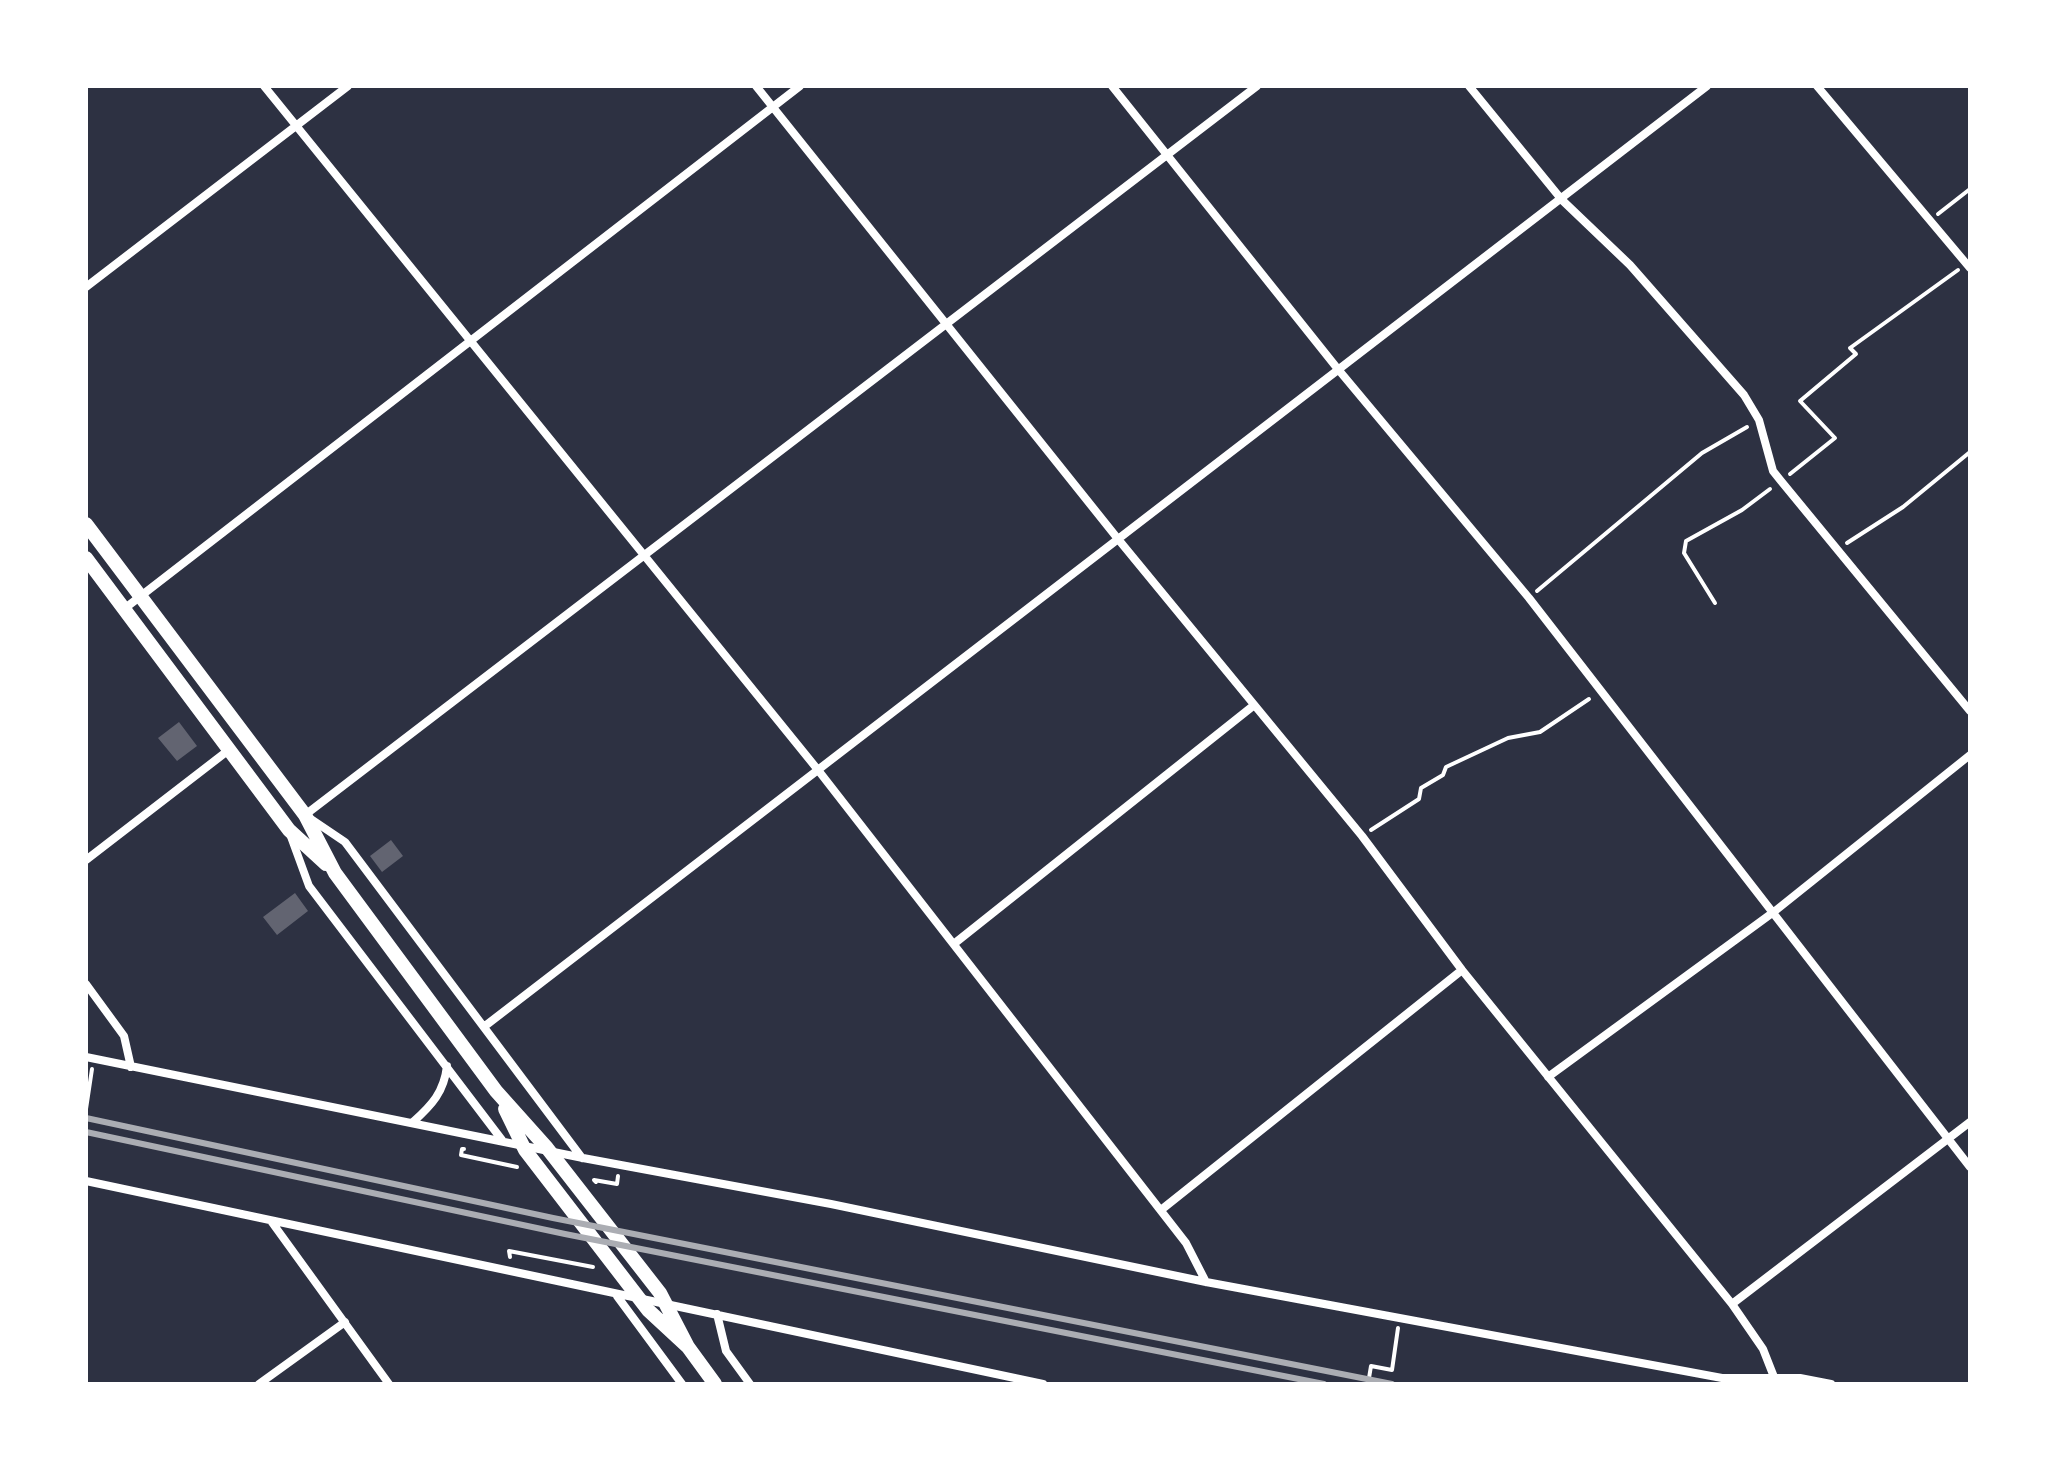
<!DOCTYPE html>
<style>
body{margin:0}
#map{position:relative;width:2056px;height:1470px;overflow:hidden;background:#2d3142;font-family:Inter,sans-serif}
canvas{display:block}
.frame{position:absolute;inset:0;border:88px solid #fff;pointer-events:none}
</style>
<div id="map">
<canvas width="2056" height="1470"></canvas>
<div class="frame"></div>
</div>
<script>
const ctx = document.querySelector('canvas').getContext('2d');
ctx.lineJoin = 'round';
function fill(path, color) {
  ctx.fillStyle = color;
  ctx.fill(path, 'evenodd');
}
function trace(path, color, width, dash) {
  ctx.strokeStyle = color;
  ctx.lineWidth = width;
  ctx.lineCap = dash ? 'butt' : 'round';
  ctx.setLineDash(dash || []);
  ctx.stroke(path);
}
const building = new Path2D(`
 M179 722 197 746 177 761 158 738Z
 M391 840 403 856 382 872 370 856Z
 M295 893 308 911 277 935 263 917Z`);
const path = new Path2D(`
 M1938 214 1970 189
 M1790 474 1835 438 1800 401 1856 354 1850 348 1958 270
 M1847 543 1903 507 1970 452
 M1537 591 1702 453 1747 427
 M1715 603 1684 553 1686 541 1742 510 1770 489
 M1371 830 1419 799 1421 788 1443 775 1446 767 1508 738 1540 732 1589 699
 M86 1109 92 1069
 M464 1149H462L461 1155 517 1167
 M596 1182 594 1180 617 1184 618 1176
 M510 1257 509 1251 593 1267
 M1368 1384 1371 1366 1392 1370 1398 1328`);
const minor = new Path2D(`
 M264 86 818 770 1186 1243 1206 1282
 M756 86 1118 539 1362 836 1462 970 1732 1304 1763 1349 1774 1377
 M1112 86 1337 368 1529 598 1970 1167
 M1469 86 1562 200 1630 265 1744 395 1759 420 1773 471 1781 481 1970 711
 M1817 86 1970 268
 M86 287 348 86
 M124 609 800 86
 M290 834 309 886 502 1140
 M86 860 230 749
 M955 943 1253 706
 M86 984 124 1036 131 1067
 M485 1026 1707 86
 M86 1057 583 1158 831 1204 1206 1282 1722 1378H1800L1831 1384
 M1548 1077 1775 911 1970 755
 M413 1122C432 1105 444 1092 447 1066
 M582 1158 345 842 305 815 1257 86
 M86 1181 1043 1384
 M1161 1210 1462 970
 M271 1221 389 1384
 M617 1296 682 1384
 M1732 1304 1970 1122
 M717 1314 726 1351 750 1384
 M259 1384 345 1322`);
const secondary = new Path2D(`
 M86 524 305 815 335 873 496 1091 547 1148 660 1293 688 1347
 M86 558 289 830 326 864
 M505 1109 525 1150 648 1310 688 1347 715 1384`);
const rail = new Path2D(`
 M86 1118 553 1218 1392 1384
 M86 1132 565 1234 1324 1384`);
fill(building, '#626471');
trace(path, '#fff', 4);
trace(minor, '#fff', 8);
trace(secondary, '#fff', 14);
trace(rail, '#abadb3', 6);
</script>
